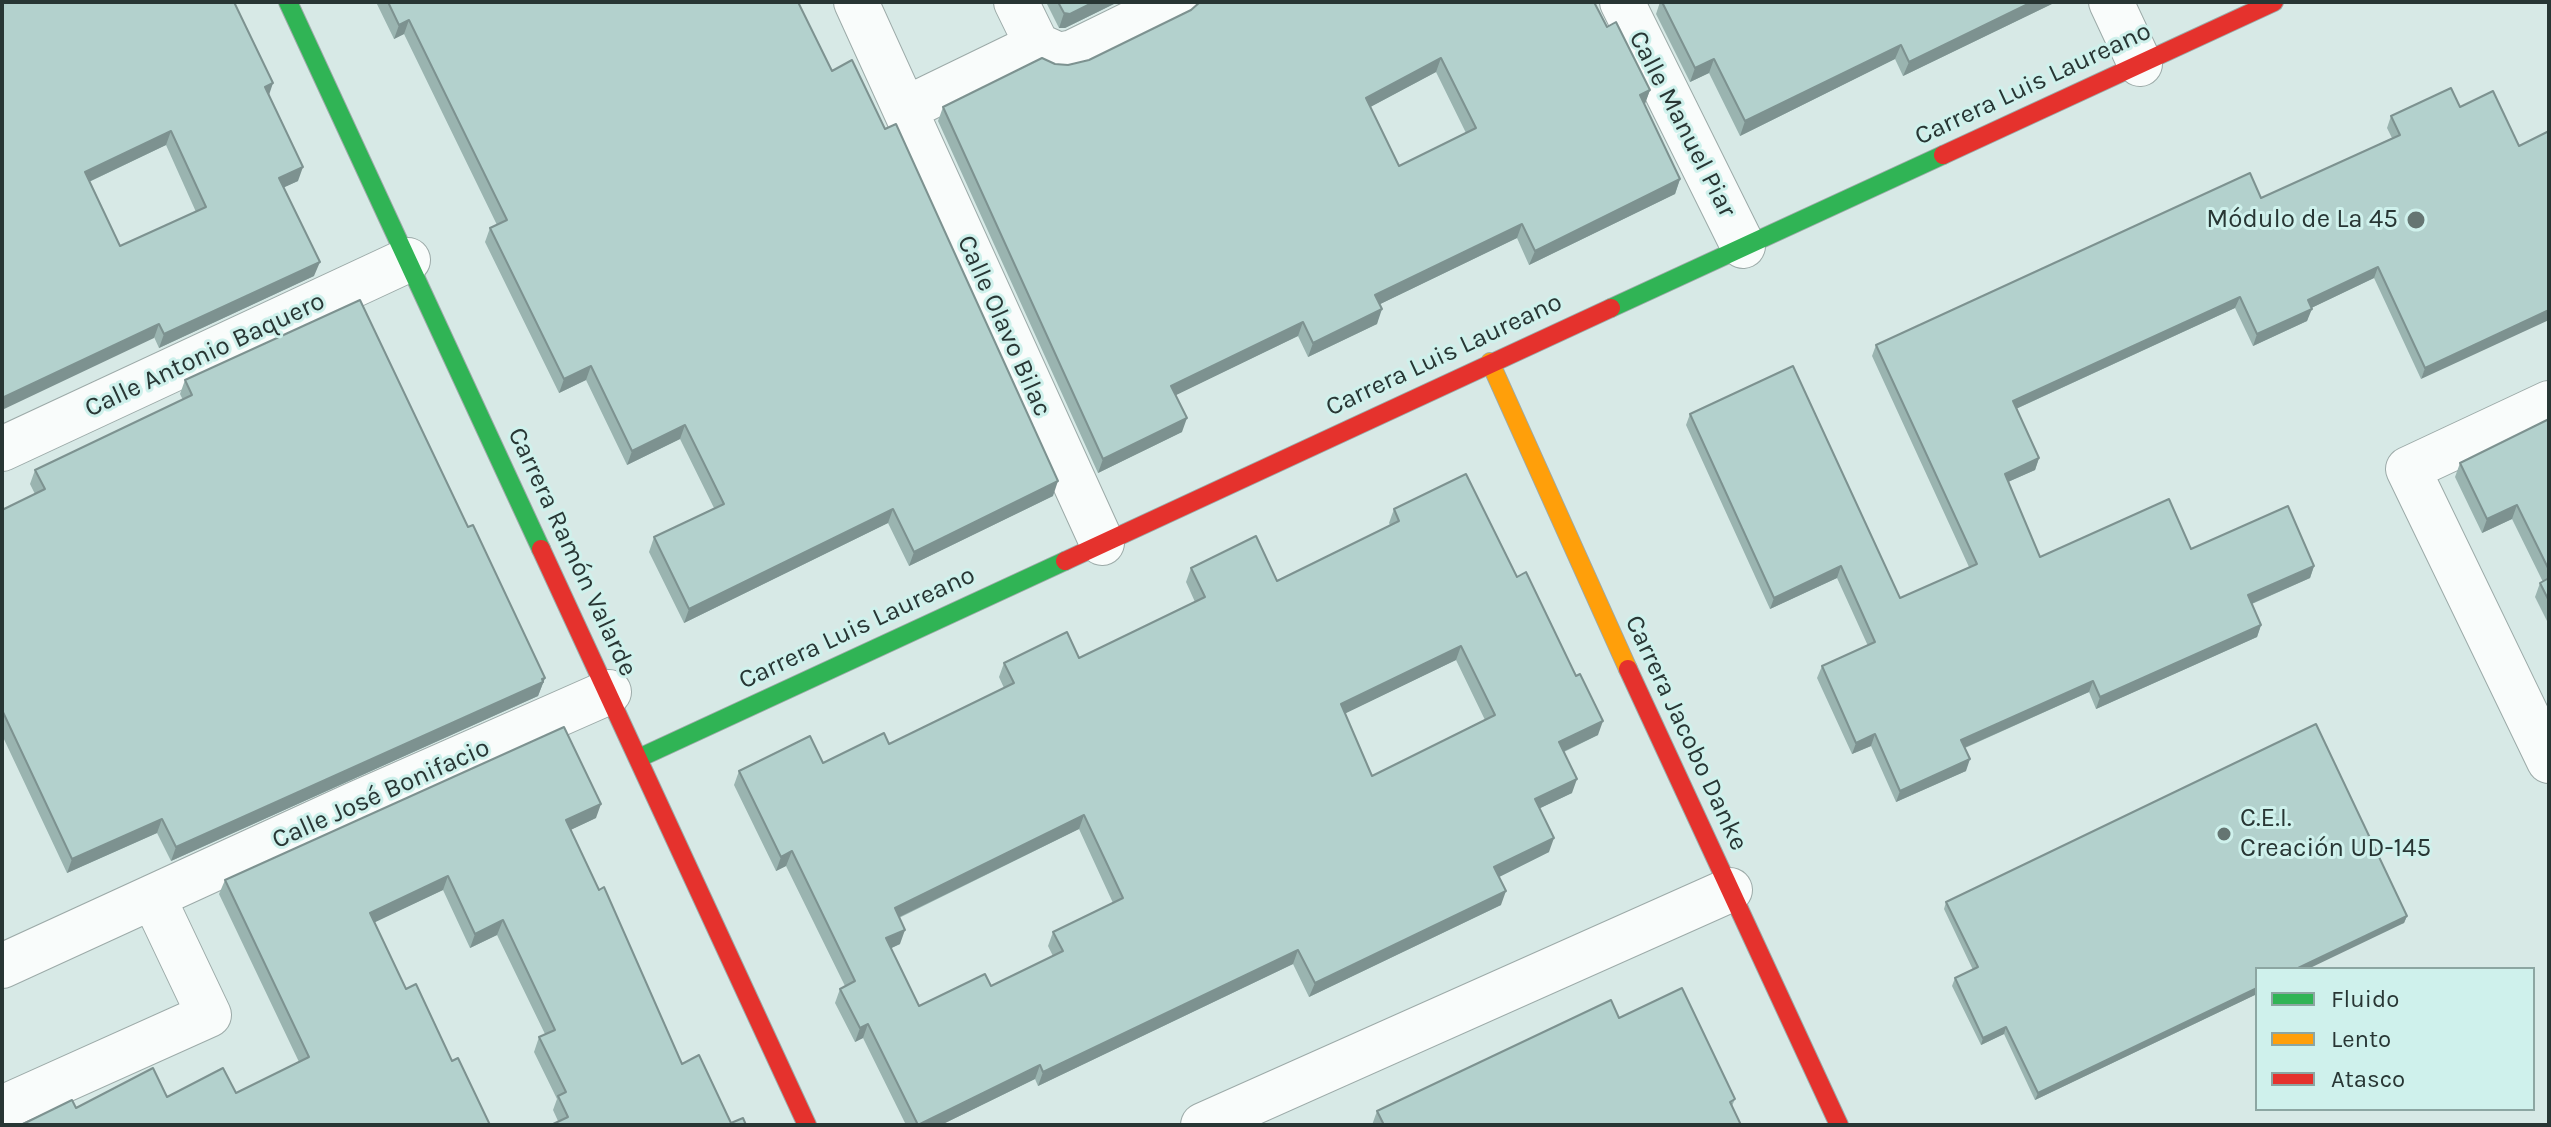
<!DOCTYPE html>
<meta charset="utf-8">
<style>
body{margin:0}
#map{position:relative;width:2551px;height:1127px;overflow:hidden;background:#d7e9e6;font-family:Karla,sans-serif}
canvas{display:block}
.frame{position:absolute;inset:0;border:4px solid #283634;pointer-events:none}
.legend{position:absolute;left:2255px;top:967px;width:280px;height:144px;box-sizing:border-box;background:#cff1ec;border:2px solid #8ca6a2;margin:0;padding:10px 14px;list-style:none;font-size:24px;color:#283634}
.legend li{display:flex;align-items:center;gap:16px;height:40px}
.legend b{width:40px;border:2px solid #8ca6a2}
</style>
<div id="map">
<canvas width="2551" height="1127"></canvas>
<div class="frame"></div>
<ul class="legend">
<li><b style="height:10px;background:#30b455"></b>Fluido</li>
<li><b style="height:10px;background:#ff9f0a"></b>Lento</li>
<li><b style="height:10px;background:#e5322d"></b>Atasco</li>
</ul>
</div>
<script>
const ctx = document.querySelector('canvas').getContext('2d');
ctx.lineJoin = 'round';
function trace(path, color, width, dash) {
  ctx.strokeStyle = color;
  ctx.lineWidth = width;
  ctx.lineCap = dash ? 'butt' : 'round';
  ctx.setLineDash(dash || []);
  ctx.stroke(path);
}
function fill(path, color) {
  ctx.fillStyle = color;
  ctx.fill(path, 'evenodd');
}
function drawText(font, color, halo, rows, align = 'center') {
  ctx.font = font + ' Karla,sans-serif';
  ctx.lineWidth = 6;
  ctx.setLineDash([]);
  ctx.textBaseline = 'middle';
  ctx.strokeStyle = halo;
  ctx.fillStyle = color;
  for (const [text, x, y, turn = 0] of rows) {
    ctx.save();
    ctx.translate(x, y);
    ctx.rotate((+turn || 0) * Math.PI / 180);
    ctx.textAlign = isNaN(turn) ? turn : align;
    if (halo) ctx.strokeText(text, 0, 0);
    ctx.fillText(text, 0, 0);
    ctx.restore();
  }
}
const street = new Path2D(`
 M856 2 1102 543
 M1016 2 1037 45
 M1622 2 1743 246
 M2111 2 2140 64
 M1037 45 1059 55 1073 52 1175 2
 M905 109 1037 45
 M2549 403 2408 469 2549 761
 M2 449 408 260
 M2 966 353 805 609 692
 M2 1108 209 1015 153 897
 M1203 1125 1730 890`);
const fast = new Path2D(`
 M288 2 541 549
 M1611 308 1943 155
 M639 758 1065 561`);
const slow = new Path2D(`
 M1490 362 1628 669`);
const jam = new Path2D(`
 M1943 155 2274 2
 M541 549 807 1125
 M1065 561 1611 308
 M1628 669 1839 1125`);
const wall = new Path2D(`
 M2 2 269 94 298 181 284 187 314 276 159 348ZM166 145 196 212 120 246 89 182Z
 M376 2H800L798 3 832 71 1053 496 909 566 888 523 684 623 649 552 654 537 714 508 680 439 627 465 586 380 559 393 485 242 490 228 497 225 404 34 394 39Z
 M1046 2H1118L1065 28H1059Z
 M1660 2H2056L1903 76 1895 59 1740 136 1709 73 1690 82 1656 14Z
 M1607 27 1650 90 1644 105 1680 179 1675 194 1529 265 1517 238 1380 304 1377 324 1308 357 1298 336 1175 395 1182 432 1098 473 938 121 943 107 1055 64 1068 65ZM1436 72 1466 133 1399 166 1370 107Z
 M2460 107 2519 146 2421 379 2374 278 2311 308 2307 321 2253 346 2235 308 2016 409 2039 458 2035 470 2008 482 2040 557 2191 549 2314 566 2310 578 2252 604 2261 625 2257 637 2096 709 2089 692 1965 748 1966 771 1896 802 1871 746 1852 754 1817 678 1822 666 1868 646 1837 578 1770 609 1686 425 1690 414 1900 598 1969 567 1872 356 1876 345 2261 198 2392 138 2387 128 2391 116Z
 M185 380 468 527 545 678 538 696 171 861 157 833 67 873 2 735V510L35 494 30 484 35 470 183 400 180 394Z
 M2549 419V625L2535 597 2540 583 2543 582 2512 519 2482 533 2455 477 2460 463Z
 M1394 509 1517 577 1598 735 1564 752 1572 793 1540 808 1549 852 1499 877 1501 905 1309 997 1293 964 1038 1086 1035 1079 941 1125H906L863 1038 855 1042 835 1003 840 989 845 986 786 866 776 871 734 785 739 771 823 763 889 744 1004 688 999 677 1004 663 1079 658 1195 602 1186 582 1191 568 1277 581 1390 525 1389 523ZM1456 660 1485 720 1372 776 1345 713ZM1079 829 1113 903 1053 932 1048 946 1053 956 991 986 919 1006 891 948 900 944 899 918Z
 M596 818 570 830 682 1064 731 1123 746 1125 558 1121 553 1110 557 1099 534 1052 539 1037 545 1034 497 935 470 948 443 890 374 922 406 989 452 1061 490 1125 76 1108 167 1097 236 1093 299 1062 219 894 225 880Z
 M1946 902 2407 916 2404 923 2257 969V994L2035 1100 2004 1034 1981 1045 1952 986 1955 978 1973 970 1944 909Z
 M1619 1018 1735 1099 1732 1106 1741 1125H1372L1377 1111Z`);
const shadedWall = new Path2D(`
 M1094 2H1118L1065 28H1059L1064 13Z
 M2032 2H2056L1903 76 1909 62Z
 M409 20 404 34 394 39 399 25Z
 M1901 45 1895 59 1740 136 1745 121Z
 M1441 58 1436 72 1361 112 1366 98Z
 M1714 59 1709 73 1690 82 1695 68Z
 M273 83 268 98 265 87Z
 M1650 90 1645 104 1634 110 1640 95Z
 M171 131 166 145 80 186 85 172Z
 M303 167 298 181 274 192 279 178Z
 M1680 179 1675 194 1529 265 1535 251Z
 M1522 224 1517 238 1370 309 1375 295Z
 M320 262 314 276 159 348 164 334Z
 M2378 267 2374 278 2303 312 2308 300Z
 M2240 297 2235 308 2009 412 2013 401Z
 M1382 309 1377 324 1308 357 1313 343Z
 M2312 309 2307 321 2253 346 2257 334Z
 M2549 310V320L2421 379 2425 368Z
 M1303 322 1298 336 1166 400 1171 386Z
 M159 324 154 338 2 410V398Z
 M591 366 586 380 559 393 564 379Z
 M1187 418 1182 432 1098 473 1103 459Z
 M685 425 680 439 627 465 632 451Z
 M2039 458 2035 470 2001 485 2005 474Z
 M1058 481 1053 496 909 566 914 552Z
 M2517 505 2512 519 2482 533 2487 519Z
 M893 509 888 523 684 623 689 609Z
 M1841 566 1837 578 1770 609 1774 598Z
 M2314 566 2310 578 2244 607 2248 595Z
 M2261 625 2257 637 2096 709 2100 697Z
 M1461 646 1456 660 1336 718 1341 704Z
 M545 678 538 696 171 861 176 847Z
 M2093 681 2089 692 1957 751 1961 740Z
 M1603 721 1598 735 1554 756 1559 742Z
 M1875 734 1871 746 1852 754 1856 743Z
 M1970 759 1966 771 1896 802 1900 791Z
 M1577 779 1572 793 1530 813 1535 799Z
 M601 804 596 818 560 835 566 820Z
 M1084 815 1079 829 889 922 895 908Z
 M162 819 157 833 67 873 72 859Z
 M1554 838 1549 852 1489 882 1494 867Z
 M792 851 786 866 776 871 781 857Z
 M448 876 443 890 365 927 370 913Z
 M1506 891 1501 905 1309 997 1315 983Z
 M2407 916 2404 923 2308 969H2296Z
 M503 920 497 935 470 948 475 934Z
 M905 930 900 944 881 953 886 938Z
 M1298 950 1293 964 1038 1086 1043 1072Z
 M2257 988V994L2035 1100 2038 1093Z
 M868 1024 863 1038 855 1042 860 1028Z
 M2006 1027 2004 1034 1981 1045 1983 1038Z
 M1040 1065 1035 1079 941 1125H918Z`);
const building = new Path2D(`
 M2 2H234L273 83 265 87 303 167 279 178 320 262 164 334 159 324 2 398ZM171 131 206 207 120 246 85 172Z
 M388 2H798L832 71 852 60 885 129 896 124 1058 481 914 552 893 509 689 609 654 537 724 504 685 425 632 451 591 366 564 379 490 228 507 220 409 20 399 25Z
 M1058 2H1094L1070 14 1064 13Z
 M1200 2H1594L1607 27 1616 22 1650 90 1640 95 1680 179 1535 251 1522 224 1375 295 1382 309 1313 343 1303 322 1171 386 1187 418 1103 459 943 107 1042 58 1055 64 1068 65 1089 60 1191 10ZM1441 58 1476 128 1399 166 1366 98Z
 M1662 2H2032L1909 62 1901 45 1745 121 1714 59 1695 68Z
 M2451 88 2460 107 2493 91 2519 146 2549 131V310L2425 368 2378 267 2308 300 2312 309 2257 334 2240 297 2013 401 2039 458 2005 474 2040 557 2169 499 2191 549 2288 506 2314 566 2248 595 2261 625 2100 697 2093 681 1961 740 1970 759 1900 791 1875 734 1856 743 1822 666 1875 642 1841 566 1774 598 1690 414 1793 366 1900 598 1977 564 1876 345 2250 173 2261 198 2400 135 2391 116Z
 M360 300 468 527 473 525 545 678 542 679 543 682 176 847 162 819 72 859 2 710V510L45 489 35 470 192 395 185 380Z
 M2549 419V570L2517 505 2487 519 2460 463Z
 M1466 474 1517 577 1526 572 1576 676 1580 674 1603 721 1559 742 1577 779 1535 799 1554 838 1494 867 1506 891 1315 983 1298 950 1043 1072 1040 1065 918 1125 868 1024 860 1028 840 989 855 981 792 851 781 857 739 771 810 736 823 763 884 733 889 744 1014 683 1004 663 1067 632 1079 658 1205 597 1191 568 1256 536 1277 581 1399 521 1394 509ZM1461 646 1495 715 1372 776 1341 704ZM1084 815 1123 898 1053 932 1063 951 991 986 985 974 919 1006 886 938 905 930 895 908Z
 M2549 578V601L2540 583Z
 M2316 724 2407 916 2296 969H2257V988L2038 1093 2006 1027 1983 1038 1955 978 1978 967 1946 902Z
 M564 727 601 804 566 820 599 890 604 887 682 1064 699 1055 731 1123 743 1118 746 1125H551L568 1117 558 1096 566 1092 539 1037 555 1030 503 920 475 934 448 876 370 913 406 989 416 984 452 1061 458 1058 490 1125H21L72 1100 76 1108 153 1068 167 1097 223 1068 236 1093 309 1057 225 880Z
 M1682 988 1735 1099 1730 1102 1741 1125H1384L1377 1111 1611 1000 1619 1018Z`);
const markers = [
 [2416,220,10,"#657572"],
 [2224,834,8,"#657572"]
];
const streetNames = [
 ["Carrera Luis Laureano",2033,84,-25],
 ["Calle Manuel Piar",1682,124,63],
 ["Calle Olavo Bilac",1004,326,66],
 ["Calle Antonio Baquero",205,355,-25],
 ["Carrera Luis Laureano",1444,355,-25],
 ["Carrera Ramón Valarde",572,552,65],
 ["Carrera Luis Laureano",857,628,-25],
 ["Carrera Jacobo Danke",1686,733,65],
 ["Calle José Bonifacio",381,794,-24]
];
const poiNames = [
 ["Módulo de La 45",2398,220],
 ["C.E.I.",2240,819,"left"],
 ["Creación UD-145",2240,849,"left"]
];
trace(street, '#9caaa8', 46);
trace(fast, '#9caaa8', 20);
trace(slow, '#9caaa8', 20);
trace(jam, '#9caaa8', 20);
trace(street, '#f9fcfb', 44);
trace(fast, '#30b455', 18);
trace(slow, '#ff9f0a', 18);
trace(jam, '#e5322d', 18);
fill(wall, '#9ab4b0');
fill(shadedWall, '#7d9290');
fill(building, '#b3d1cd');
trace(building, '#7d9290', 2);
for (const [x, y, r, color] of markers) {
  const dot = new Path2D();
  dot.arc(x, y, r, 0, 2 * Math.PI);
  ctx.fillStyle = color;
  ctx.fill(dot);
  trace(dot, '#cff1ec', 3);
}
drawText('26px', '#283634', '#cff1ec', streetNames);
drawText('26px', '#283634', '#cff1ec', poiNames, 'right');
</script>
